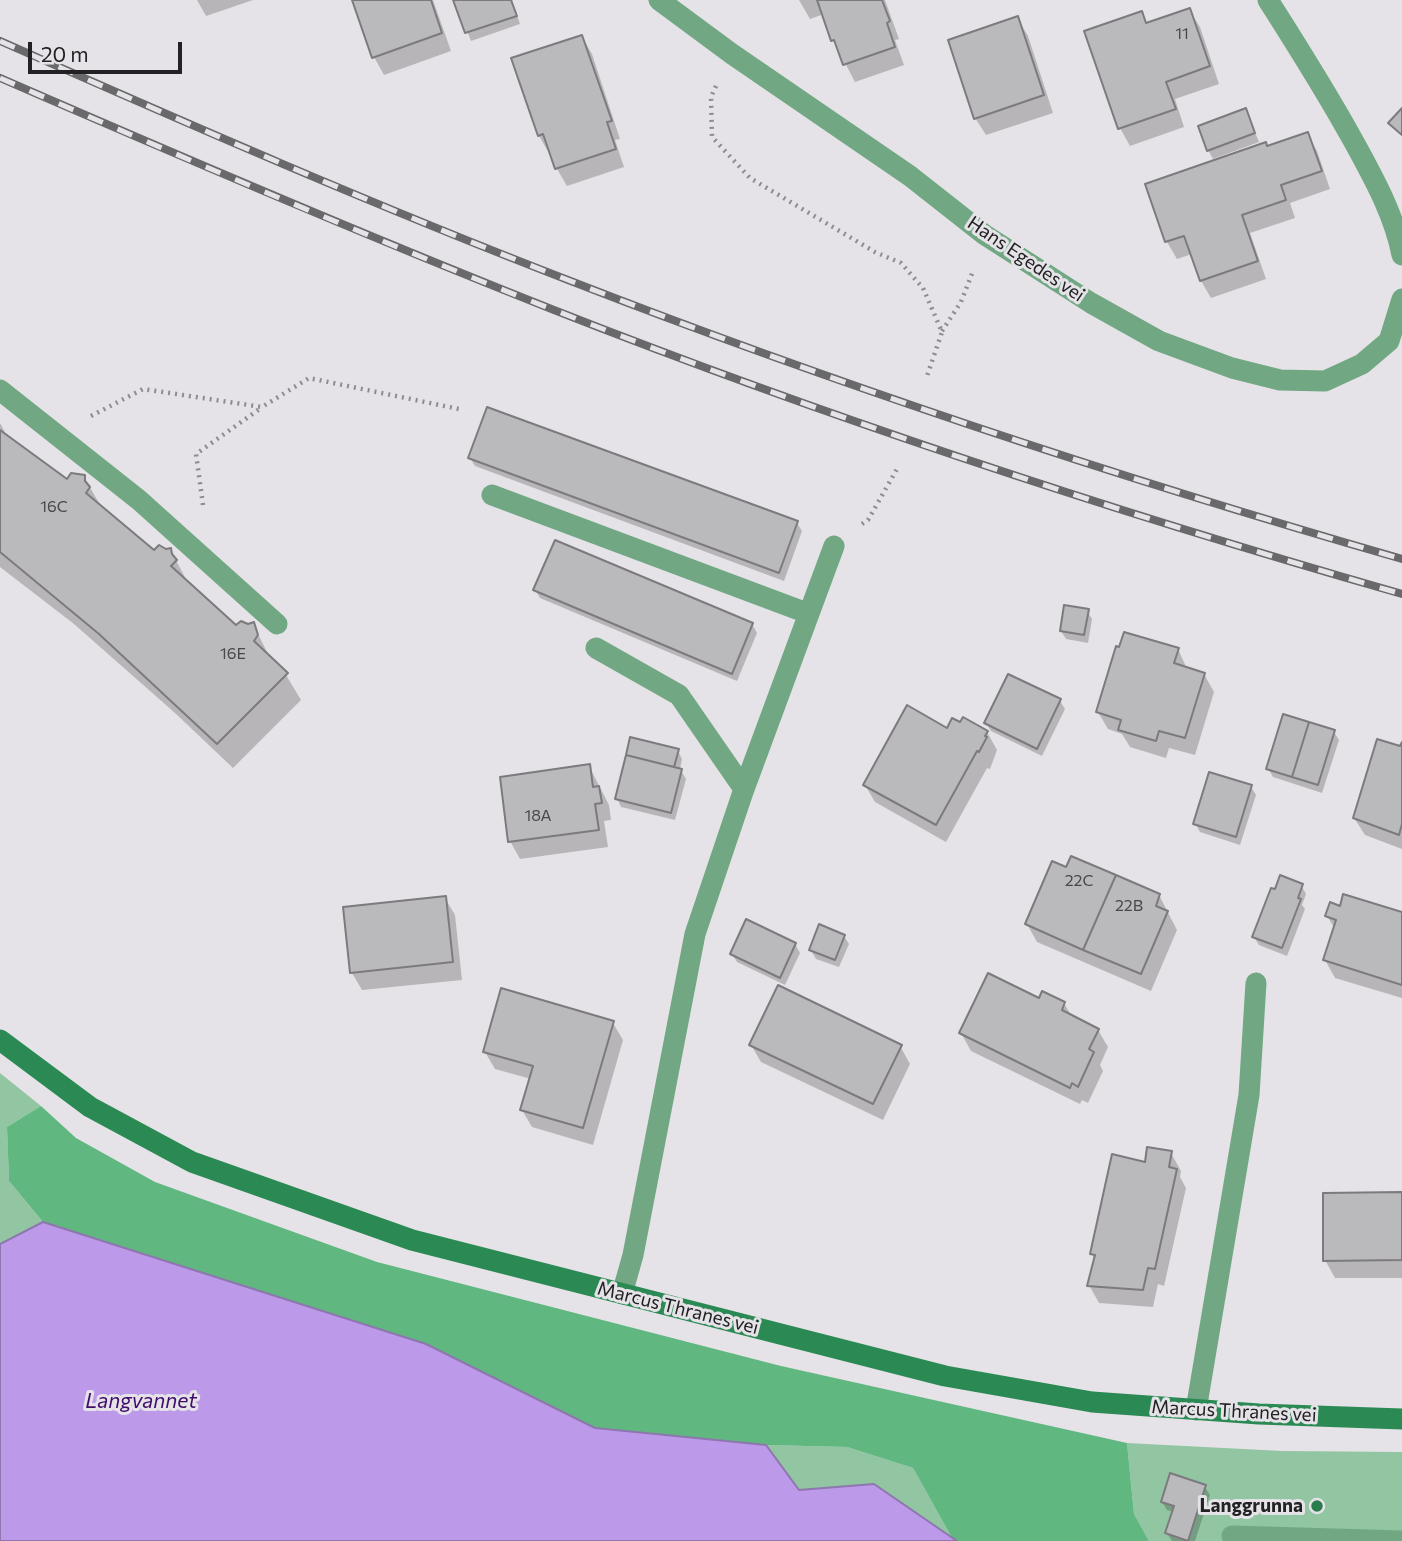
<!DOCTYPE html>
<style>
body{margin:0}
#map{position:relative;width:1402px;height:1541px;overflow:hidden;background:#e5e3e7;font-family:Commissioner,sans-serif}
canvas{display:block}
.scale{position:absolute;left:28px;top:42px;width:154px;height:32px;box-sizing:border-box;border:4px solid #222123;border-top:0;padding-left:9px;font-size:21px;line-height:24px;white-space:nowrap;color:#222123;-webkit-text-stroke:5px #e5e3e7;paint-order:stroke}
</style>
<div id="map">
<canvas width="1402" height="1541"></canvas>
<div class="scale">20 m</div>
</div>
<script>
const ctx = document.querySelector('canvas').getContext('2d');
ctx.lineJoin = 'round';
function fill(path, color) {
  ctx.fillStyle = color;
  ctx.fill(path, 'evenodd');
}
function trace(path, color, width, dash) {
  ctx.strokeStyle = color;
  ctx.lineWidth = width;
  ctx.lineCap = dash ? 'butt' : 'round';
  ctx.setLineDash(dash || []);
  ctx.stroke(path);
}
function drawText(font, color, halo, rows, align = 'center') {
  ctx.font = font + ' Commissioner,sans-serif';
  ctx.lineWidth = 6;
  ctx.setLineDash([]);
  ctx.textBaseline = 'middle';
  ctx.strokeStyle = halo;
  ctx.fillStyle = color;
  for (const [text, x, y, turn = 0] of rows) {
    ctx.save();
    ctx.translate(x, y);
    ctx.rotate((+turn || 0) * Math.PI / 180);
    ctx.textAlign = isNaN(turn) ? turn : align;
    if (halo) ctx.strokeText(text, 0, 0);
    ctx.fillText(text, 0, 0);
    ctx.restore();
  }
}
const green = new Path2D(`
 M0 1073 41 1106 7 1127 9 1181 43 1222 0 1244Z
 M1127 1443 1282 1451 1402 1452V1541H1149L1134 1514Z
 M766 1445 847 1447 913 1468 952 1538 874 1485 799 1490Z`);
const forest = new Path2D(`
 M41 1106 76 1138 155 1182 377 1262 781 1366 1127 1443 1134 1514 1149 1541H957L952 1538 913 1468 847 1447 766 1445 595 1428 426 1344 43 1222 9 1181 7 1127Z`);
const water = new Path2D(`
 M43 1222 426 1344 595 1428 766 1445 799 1490 874 1484 957 1541H0V1244Z`);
const shadow = new Path2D(`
 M197 0H253L206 16Z
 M354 0H433L451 51 384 75 374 57Z
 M455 0H512L520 24 471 41Z
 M799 0H885L899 39 895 40 904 65 855 82 833 40 824 14 810 19Z
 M1189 10 1200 27 1219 84 1175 99 1184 127 1130 146 1120 128 1141 13 1148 24Z
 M1017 18 1028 36 1053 113 986 135 975 118Z
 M582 37 592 54 620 139 615 140 624 167 567 186 557 169 551 152 549 153 539 136 514 59Z
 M1246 110 1259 142 1213 159 1208 150Z
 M1307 134 1317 151 1330 189 1290 203 1295 218 1250 233 1266 279 1211 298 1201 281 1192 254 1177 259 1167 242 1147 185Z
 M0 423 7 436 67 482 84 477 99 503V507L154 552 170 549 188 583 237 627 253 624 271 660 286 675 301 700 233 768 175 713 74 624 0 567Z
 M470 458 797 523 802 531 784 581 475 466Z
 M535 590 752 624 757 633 737 681 540 598Z
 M1087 611 1092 619 1088 643 1066 639 1061 631Z
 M1178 649 1187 669 1204 674 1214 692 1195 755 1169 748 1166 758 1130 747 1122 734 1108 729 1098 712Z
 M1060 701 1065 709 1042 756 991 731 986 723Z
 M961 725 987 732 997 750 990 769 987 768 946 842 875 802 865 785 948 730Z
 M1334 732 1339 740 1322 793 1273 777 1268 768Z
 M631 739 678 751 682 759 680 769 686 779 675 820 621 807 617 798Z
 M1402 746V849L1365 835 1354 818Z
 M589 766 609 805 611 820 604 821 608 847 520 859 510 841Z
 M1251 787 1256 795 1240 845 1200 832 1195 823Z
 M1301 885 1306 894 1302 905 1305 909 1287 956 1259 945 1254 937Z
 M1159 895 1177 930 1151 991 1037 942 1027 924Z
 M445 898 455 915 462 980 362 990 352 973Z
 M1341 908 1402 914V998L1335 978 1325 960 1335 929 1327 916Z
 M844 936 849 944 839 967 816 959 811 950Z
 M795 944 800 953 785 985 737 962 732 954Z
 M1040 1000 1064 1003 1072 1017 1098 1030 1108 1047 1100 1065 1103 1071 1088 1103 1082 1100 1080 1104 971 1051 961 1033Z
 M613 1023 623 1040 593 1145 532 1127 522 1110 531 1079 495 1069 485 1052Z
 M751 1045 900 1046 910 1064 883 1120 761 1062Z
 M1171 1153 1181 1171 1180 1177 1186 1188 1164 1286 1158 1284 1153 1307 1099 1303 1089 1285 1095 1260 1092 1254 1146 1164Z
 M1402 1194V1278H1335L1325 1260Z
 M1205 1487 1210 1495 1195 1541H1172L1167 1533 1174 1512 1167 1510 1162 1502Z`);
const building = new Path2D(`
 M352 0H431L442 33 372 58Z
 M453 0H511L517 16 465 33Z
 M817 0H882L890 21 887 23 895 47 843 65 834 40 831 41Z
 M1190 8 1210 66 1166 82 1176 109 1118 129 1084 31 1142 11 1146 23Z
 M1018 16 1044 95 974 119 948 40Z
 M582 35 612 121 607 122 616 149 555 169 543 134 538 136 511 58Z
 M1246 108 1255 133 1207 151 1198 126Z
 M1402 108V135L1388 123Z
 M1308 132 1322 171 1281 185 1286 200 1242 215 1258 261 1200 281 1184 236 1165 242 1145 184 1266 142 1267 146Z
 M487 407 798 521 779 573 468 458Z
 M0 430 67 479 71 473 85 475V481L90 487 86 493 154 550 159 545 166 549 171 548 172 554 177 560 171 566 236 625 241 621 248 624 254 622 258 635 254 641 288 673 217 744 99 634 0 552Z
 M555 540 753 623 732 674 533 590Z
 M1064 605 1089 609 1084 635 1060 631Z
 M1124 632 1179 648 1174 663 1205 673 1185 738 1159 731 1156 741 1118 730 1121 720 1096 712 1116 646 1119 647Z
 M1008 674 1061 699 1037 749 984 723Z
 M907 705 947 728 952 718 960 722 963 717 988 731 985 736 987 737 979 752 977 751 936 825 863 785Z
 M1283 714 1309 722 1292 777 1266 769Z
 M1309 722 1335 730 1318 785 1292 777Z
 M630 737 679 749 674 767 626 755Z
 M1377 739 1400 746 1402 742V824L1399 835 1353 818Z
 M626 755 682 769 671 813 615 799Z
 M590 764 593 787 599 786 602 803 595 804 599 830 508 842 500 777Z
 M1209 772 1252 785 1236 837 1193 824Z
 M1071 856 1116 875 1083 950 1025 924 1052 861 1066 867Z
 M1116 875 1160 894 1156 906 1168 911 1141 974 1083 950Z
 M1280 875 1303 884 1298 898 1301 899 1282 948 1252 937 1271 888 1275 889Z
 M1343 894 1402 912V985L1323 960 1336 920 1325 916 1330 902 1340 906Z
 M446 896 453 962 350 973 343 907Z
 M746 919 796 943 780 978 730 954Z
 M819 924 845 935 835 960 809 950Z
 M988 973 1039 998 1042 991 1065 1002 1062 1010 1099 1029 1089 1049 1094 1052 1078 1087 1072 1083 1070 1088 959 1033Z
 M778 985 902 1045 873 1104 749 1045Z
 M501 988 614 1021 583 1128 520 1110 533 1066 483 1052Z
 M1147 1147 1172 1151 1169 1167 1177 1169 1155 1269 1148 1268 1143 1290 1087 1286 1095 1255 1090 1254 1112 1154 1145 1162Z
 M1402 1192V1260L1323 1261V1193Z
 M1170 1473 1206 1485 1188 1541 1165 1533 1174 1506 1161 1502Z`);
const path = new Path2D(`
 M716 86 711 97 712 137 750 178 875 252 901 263 923 288 942 332 927 376
 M942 331 961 302 973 271
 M91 416 143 389 262 407 309 378 459 409
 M203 505 196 454 261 408
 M862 524 868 520 897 469`);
const lane = new Path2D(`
 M492 495 807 613
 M596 648 679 695 744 789
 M622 1294 633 1255 695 934 744 789 834 546
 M1196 1410 1249 1095 1256 983
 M1232 1536 1402 1541`);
const street = new Path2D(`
 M659 0 732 54 910 176 985 235 1091 303 1159 341 1232 368 1280 380 1325 381 1362 364 1389 341 1402 299
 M1268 0C1298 47 1327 93 1354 142 1374 179 1394 214 1402 255
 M0 390 139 500 277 624`);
const secondary = new Path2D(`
 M0 1040 90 1107 192 1162 412 1240 945 1376 1092 1402 1259 1414 1402 1419`);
const rail = new Path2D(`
 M0 41C188 124 376 206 568 280 841 386 1120 478 1402 559
 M0 78C184 158 368 237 554 310 832 419 1115 512 1402 594`);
const markers = [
 [1317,1506,7,"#2b7c4d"]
];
const numberNames = [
 ["11",1182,34],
 ["16C",54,507],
 ["16E",233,654],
 ["18A",538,816],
 ["22C",1079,881],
 ["22B",1129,906]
];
const streetNames = [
 ["Hans Egedes vei",1026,259,34],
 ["Marcus Thranes vei",678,1308,14],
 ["Marcus Thranes vei",1234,1411,3]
];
const poiNames = [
 ["Langgrunna",1303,1506]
];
const waterNames = [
 ["Langvannet",141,1401]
];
fill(green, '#92c5a2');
fill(forest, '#60b780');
fill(water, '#bc9ae9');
trace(water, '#8e76ae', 2);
fill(shadow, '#0003');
fill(building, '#bab9bc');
trace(building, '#7c7a7e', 2);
trace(path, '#8d8c8f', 4.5, [2, 5]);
trace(lane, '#71a883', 21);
trace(street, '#71a883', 21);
trace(secondary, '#2b8a54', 21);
trace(rail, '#69686b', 8);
trace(rail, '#e5e3e7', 5, [16]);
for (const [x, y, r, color] of markers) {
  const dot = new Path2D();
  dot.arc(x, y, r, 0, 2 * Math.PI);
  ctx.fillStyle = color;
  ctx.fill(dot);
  trace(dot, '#e5e3e7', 2.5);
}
drawText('16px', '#484749', null, numberNames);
drawText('19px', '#222123', '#e5e3e7', streetNames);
drawText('bold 19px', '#222123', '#e5e3e7', poiNames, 'right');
drawText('italic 21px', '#410d6c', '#e5e3e7', waterNames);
</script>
